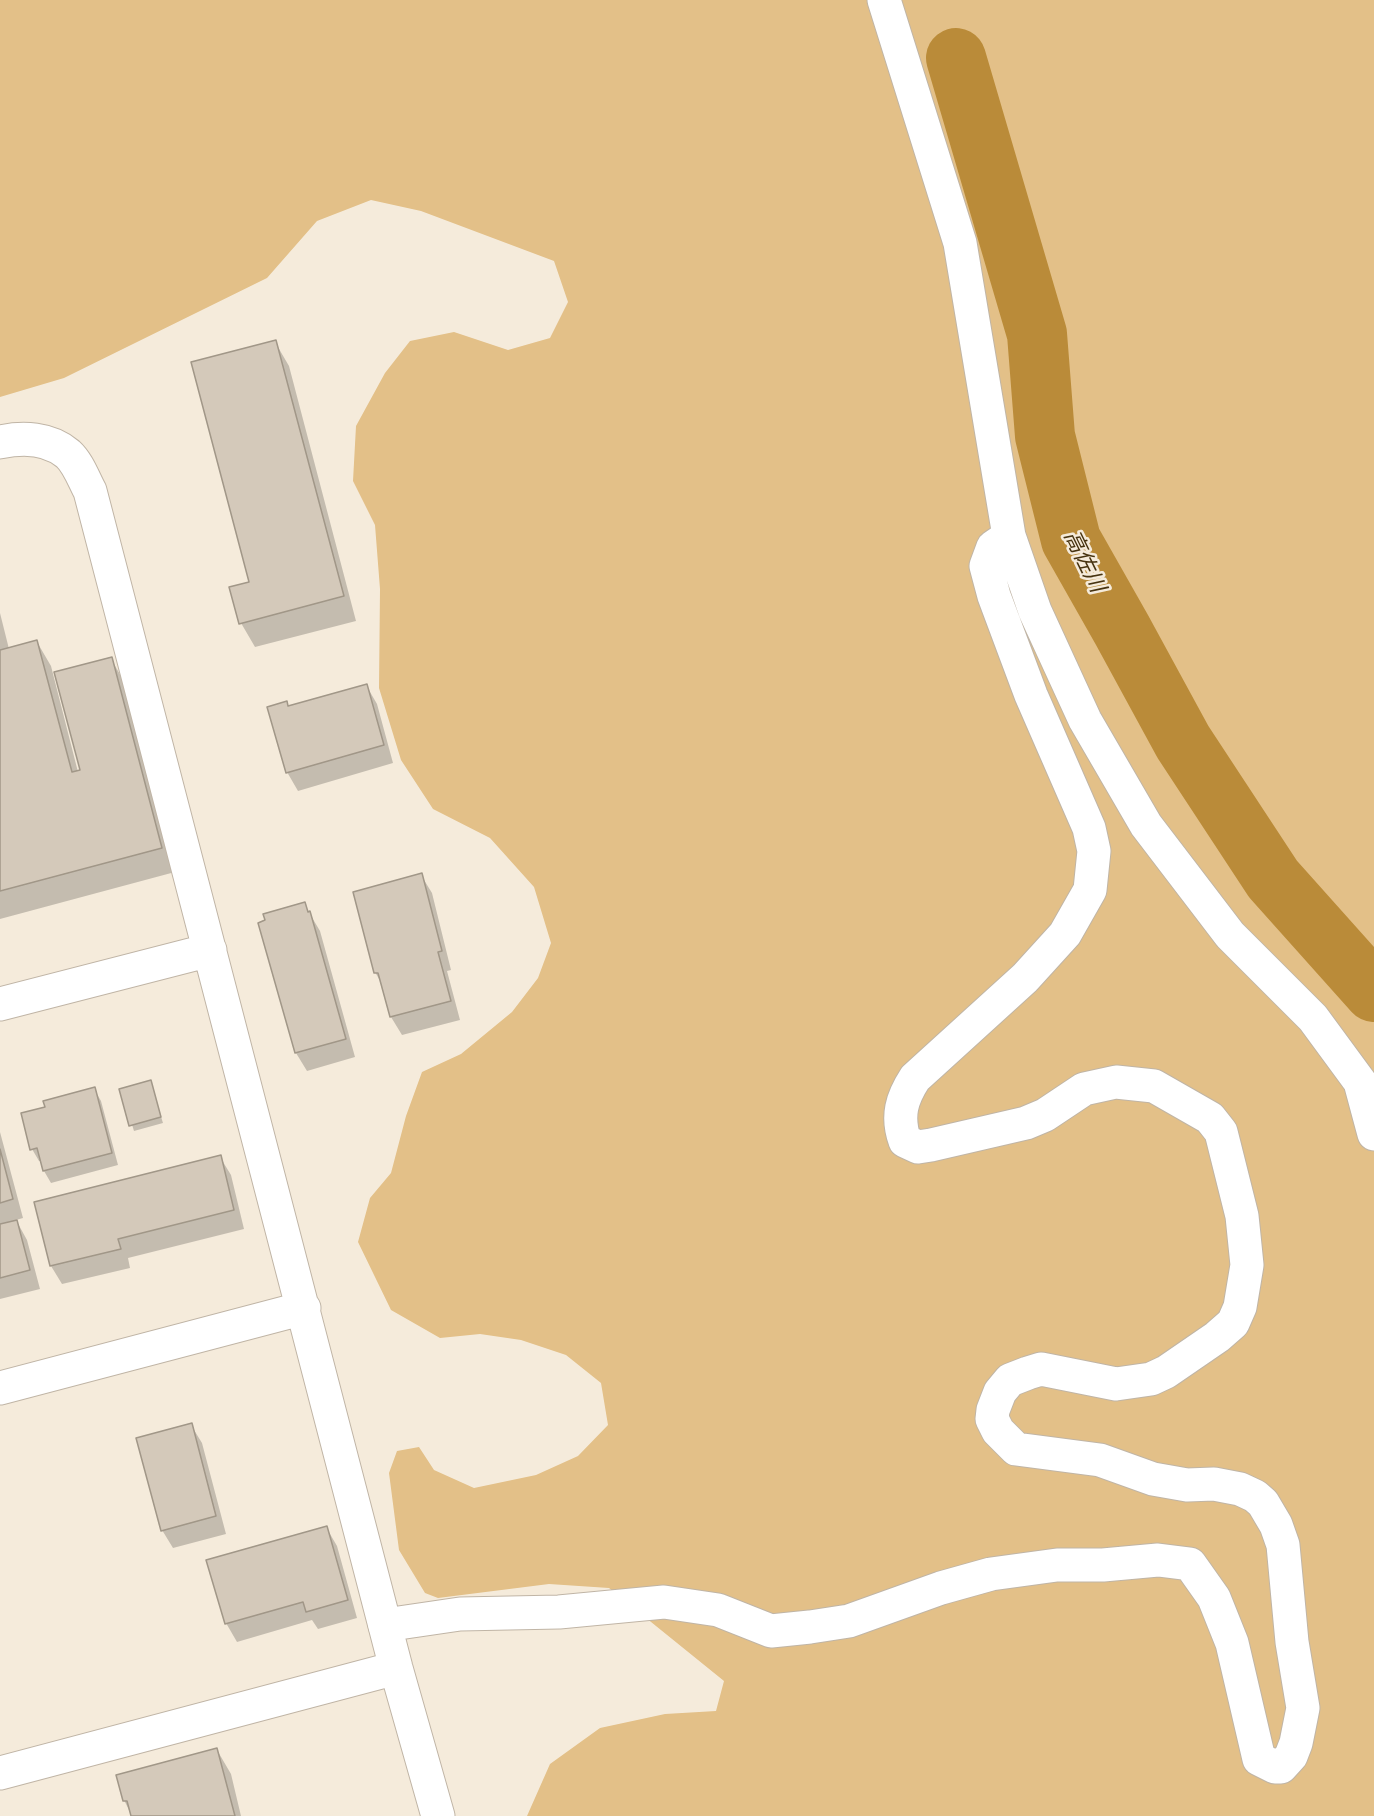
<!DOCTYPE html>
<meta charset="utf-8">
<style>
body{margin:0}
canvas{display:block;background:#f5ebdb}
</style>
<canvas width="1374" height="1816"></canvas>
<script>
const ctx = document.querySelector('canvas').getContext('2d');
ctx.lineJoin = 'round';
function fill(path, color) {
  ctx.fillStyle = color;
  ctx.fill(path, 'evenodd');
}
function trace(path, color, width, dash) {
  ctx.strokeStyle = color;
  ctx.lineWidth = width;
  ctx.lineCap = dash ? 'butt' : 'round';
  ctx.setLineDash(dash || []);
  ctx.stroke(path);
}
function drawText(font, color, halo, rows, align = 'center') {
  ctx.font = font + ' Ubuntu,"Noto Sans JP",sans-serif';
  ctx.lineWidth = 5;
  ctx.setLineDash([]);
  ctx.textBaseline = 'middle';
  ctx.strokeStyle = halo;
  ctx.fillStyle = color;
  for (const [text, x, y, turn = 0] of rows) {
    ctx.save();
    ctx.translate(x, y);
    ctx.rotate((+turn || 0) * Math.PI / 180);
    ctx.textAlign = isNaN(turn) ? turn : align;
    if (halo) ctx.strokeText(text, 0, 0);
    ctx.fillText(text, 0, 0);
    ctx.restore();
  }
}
const green = new Path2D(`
 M0 0H1374V1816H527L550 1764 600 1728 665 1714 716 1711 724 1681 609 1588 549 1584 438 1598 425 1593 399 1550 389 1473 397 1451 419 1447 434 1470 474 1488 536 1475 578 1456 608 1425 601 1383 566 1355 521 1340 480 1334 440 1338 391 1310 358 1242 370 1198 391 1173 406 1116 422 1072 461 1054 512 1012 538 978 551 943 534 887 490 838 433 809 401 760 379 688 380 589 375 525 353 481 356 426 385 373 410 341 454 332 508 350 550 338 568 302 554 261 421 211 371 200 317 221 267 278 64 378 0 397Z`);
const shadow = new Path2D(`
 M275 342 289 366 356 621 255 647 241 623 251 583Z
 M0 613 9 649 37 642 51 666 78 772 82 771 111 659 125 683 175 872 0 919Z
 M366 685 377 704 393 763 298 791 287 772 288 707Z
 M421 875 432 893 451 970 447 971 460 1020 402 1035 391 1017 383 986 375 972Z
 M304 904 320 931 355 1057 307 1071 296 1053Z
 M150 1082 163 1123 134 1131 121 1090Z
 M94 1089 101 1101 118 1165 51 1183 44 1171 42 1161H39L32 1149Z
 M0 1132 23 1218 16 1220 27 1240 40 1289 0 1299Z
 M220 1157 231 1175 244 1229 128 1258 130 1268 62 1284 51 1266 36 1203Z
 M191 1425 202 1443 226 1534 173 1548 162 1530Z
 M326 1527 337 1546 357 1618 318 1629 312 1620 237 1642 226 1623Z
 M217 1750 231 1774 241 1816H132L124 1800Z`);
const river = new Path2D(`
 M956 58 1037 334 1045 436 1071 540 1122 630 1183 742 1273 879 1374 992`);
const building = new Path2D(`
 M276 340 344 596 239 624 229 587 249 582 191 362Z
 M37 640 72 772 80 770 54 672 112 657 162 848 0 891V650Z
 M367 684 384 745 286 773 267 707 287 701 288 706Z
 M422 873 442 951 438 952 451 1001 390 1017 378 973H374L353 892Z
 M305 902 308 912 310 911 346 1039 295 1053 258 923 265 920 263 914Z
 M151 1080 161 1117 129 1126 119 1089Z
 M95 1087 112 1153 43 1171 37 1148 30 1150 21 1113 45 1107 43 1101Z
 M0 1149 13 1199 0 1203Z
 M221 1155 234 1210 118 1239 121 1249 50 1266 34 1202Z
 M17 1220 30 1270 0 1278V1224Z
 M192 1423 216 1516 161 1531 136 1438Z
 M327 1526 348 1600 306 1612 303 1602 225 1624 206 1560Z
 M217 1748 235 1816H131L127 1801H123L116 1775Z`);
const street = new Path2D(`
 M884 0 960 243 1009 536 1035 611 1085 720 1146 825 1230 935 1313 1018 1360 1082 1374 1134
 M385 1625 460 1614 559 1612 664 1602 718 1610 771 1631 810 1627 849 1621 941 1588 991 1574 1057 1565H1103L1158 1560 1190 1564 1214 1598 1232 1643 1259 1759 1275 1767H1281L1291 1756 1296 1743 1303 1708 1292 1642 1283 1545 1276 1525 1263 1503 1255 1496 1240 1489 1214 1484 1187 1485 1153 1479 1100 1460 1016 1449 998 1431 992 1419 993 1410 1000 1392 1010 1380 1028 1373 1041 1369 1116 1384 1151 1379 1166 1372 1217 1337 1233 1323 1240 1307 1247 1265 1242 1216 1221 1132 1210 1118 1154 1086 1116 1082 1084 1089 1045 1115 1026 1123 931 1145 918 1147 905 1141C896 1116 902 1098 915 1078L1025 978 1065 934 1090 890 1094 851 1089 828 1031 695 994 596 986 566 993 547 1009 536`);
const secondary = new Path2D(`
 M0 442C23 437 49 438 68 454 78 463 84 480 90 491L396 1668 438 1816
 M0 1004 210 950
 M0 1388 304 1308
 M0 1773 396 1668`);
const waterNames = [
 ["高佐川",1085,561,64]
];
fill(green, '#e3c088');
fill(shadow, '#0003');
trace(river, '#ba8b39', 60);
fill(building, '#d4c9ba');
trace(building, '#a19788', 1.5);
trace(street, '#c0b5a6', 35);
trace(secondary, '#c0b5a6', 35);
trace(street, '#fff', 33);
trace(secondary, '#fff', 33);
drawText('italic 22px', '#473310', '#f5ebdb', waterNames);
</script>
